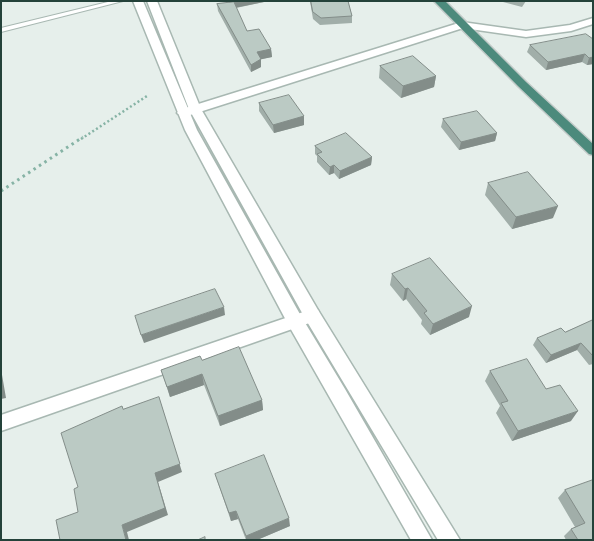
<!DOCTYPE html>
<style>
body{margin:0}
#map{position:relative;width:594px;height:541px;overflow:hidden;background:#e6efeb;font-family:Poppins,sans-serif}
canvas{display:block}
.frame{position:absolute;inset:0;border:2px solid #24423a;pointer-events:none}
</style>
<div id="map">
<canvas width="594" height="541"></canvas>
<div class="frame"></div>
</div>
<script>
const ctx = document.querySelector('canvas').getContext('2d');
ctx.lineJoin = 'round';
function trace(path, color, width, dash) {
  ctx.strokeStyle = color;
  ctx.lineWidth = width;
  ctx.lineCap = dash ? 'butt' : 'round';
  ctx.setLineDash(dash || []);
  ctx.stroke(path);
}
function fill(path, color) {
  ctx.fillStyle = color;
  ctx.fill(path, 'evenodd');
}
const pathFar1 = new Path2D(`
 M81 139 147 96`);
const path = new Path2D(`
 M1 191 83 137`);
const service = new Path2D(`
 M112 1H123L1 32V28Z`);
const minor = new Path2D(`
 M593 18V24L571 31 526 37 463 28 187 116 183 117 177 113 179 110 462 22 526 31 570 25Z
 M312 309 318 310 320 315 318 320 1 431V415Z`);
const tertiary = new Path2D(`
 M133 1H143L197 130 301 316 345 389 432 540H411L289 326 185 130Z
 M147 1H157L201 109 318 310 460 540H438L306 320 189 109Z`);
const trunk = new Path2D(`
 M434 1H445L526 82 593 144V155L589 154 518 86Z`);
const wall = new Path2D(`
 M226 1H264V2L236 8 247 31 271 49 272 57 261 59V67L251 72 218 11 217 4 226 3Z
 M310 1H348L352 16V23L320 25 313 19Z
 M504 1H526L522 7 503 2Z
 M593 39V64L587 65 582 62 546 70 527 52 530 45Z
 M380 66 436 76 434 87 401 98 379 78Z
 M259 103 304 116V125L274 133 259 111Z
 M443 119 497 133 495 141 459 150 441 127Z
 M315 146 372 157 371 165 339 179 334 173 329 175 317 162V156L315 154Z
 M488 183 553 218 512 229 485 195Z
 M392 274 469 317 430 335 421 324 422 320 406 299 403 301 390 285Z
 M593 320V364L589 365 577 350 546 363 533 345 537 338 565 332Z
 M202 360 262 400 263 410 220 426 204 385 170 397 161 370Z
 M490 371 546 389 571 421 512 441 496 413 500 406 485 381Z
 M215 474 290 526 257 540H246L238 519 231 521 218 483Z
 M593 480V540H566L564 536 571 529 575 527 558 498 565 490Z`);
const shadedWall = new Path2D(`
 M229 1H264V2L229 9Z
 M271 49 272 57 258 60 257 52Z
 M585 54 582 62 546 70 548 62Z
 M593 57V64L587 65 589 58Z
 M261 59V67L251 72V65Z
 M436 76 434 87 401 98 403 86Z
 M304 116V125L274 133 273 125Z
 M497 133 495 141 459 150 461 142Z
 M372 157 371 165 339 179 340 171Z
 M334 165V173L329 175 330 167Z
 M558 206 553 218 512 229 516 217Z
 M408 288 406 299 403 301 405 289Z
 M472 306 469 317 430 335 433 324Z
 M224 307 225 315 144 343 141 335Z
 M581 343 577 350 546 363 551 355Z
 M1 369 6 398 1 399Z
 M202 374 204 385 170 397 167 387Z
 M159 397 182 472 158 482 168 515 127 532 129 540H126L122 525 155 473Z
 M262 400 263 410 220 426 218 416Z
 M578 411 571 421 512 441 518 431Z
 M236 511 238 519 231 521 229 513Z
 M289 518 290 526 257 540H246V536Z`);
const building = new Path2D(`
 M311 1H348L352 16 321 18 313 12Z
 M234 2 247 31 259 29 271 49 257 52 261 59 251 65 217 4Z
 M586 34 593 39V57L589 58 585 54 548 62 530 45Z
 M413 56 436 76 403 86 380 66Z
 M289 95 304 116 273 125 259 103Z
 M477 111 497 133 461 142 443 119Z
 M346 133 372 157 340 171 334 165 330 167 317 154 322 152 315 146Z
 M528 172 558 206 516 217 488 183Z
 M430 258 472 306 433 324 424 313 427 311 408 288 405 289 392 274Z
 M215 289 224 307 141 335 135 316Z
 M593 320V356L581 343 551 355 537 338 561 328 565 332Z
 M239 347 262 400 218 416 202 374 167 387 161 370 200 356 202 360Z
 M527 359 546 389 560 385 578 411 518 431 501 403 508 401 490 371Z
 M159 397 180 464 155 473 165 508 122 525 126 540H60L56 520 78 512 74 489 78 487 61 433 122 406 123 409Z
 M264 455 289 518 246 536 236 511 229 513 215 474Z
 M593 480V540H578L571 529 585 523 565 490Z
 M205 537V540H198Z`);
trace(service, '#a8b8b2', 2);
trace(minor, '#a8b8b2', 3);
trace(tertiary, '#a8b8b2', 3);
trace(trunk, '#c2cac8', 3);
trace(pathFar1, '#86b3a5', 2.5, [2, 2.5]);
trace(path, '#86b3a5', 3, [2.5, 4]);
fill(service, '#fff');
fill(minor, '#fff');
fill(tertiary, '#fff');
fill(trunk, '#4c8a7c');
fill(wall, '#a1aea9');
fill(shadedWall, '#838d89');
fill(building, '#bbcac4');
trace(building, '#838d89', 1);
</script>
